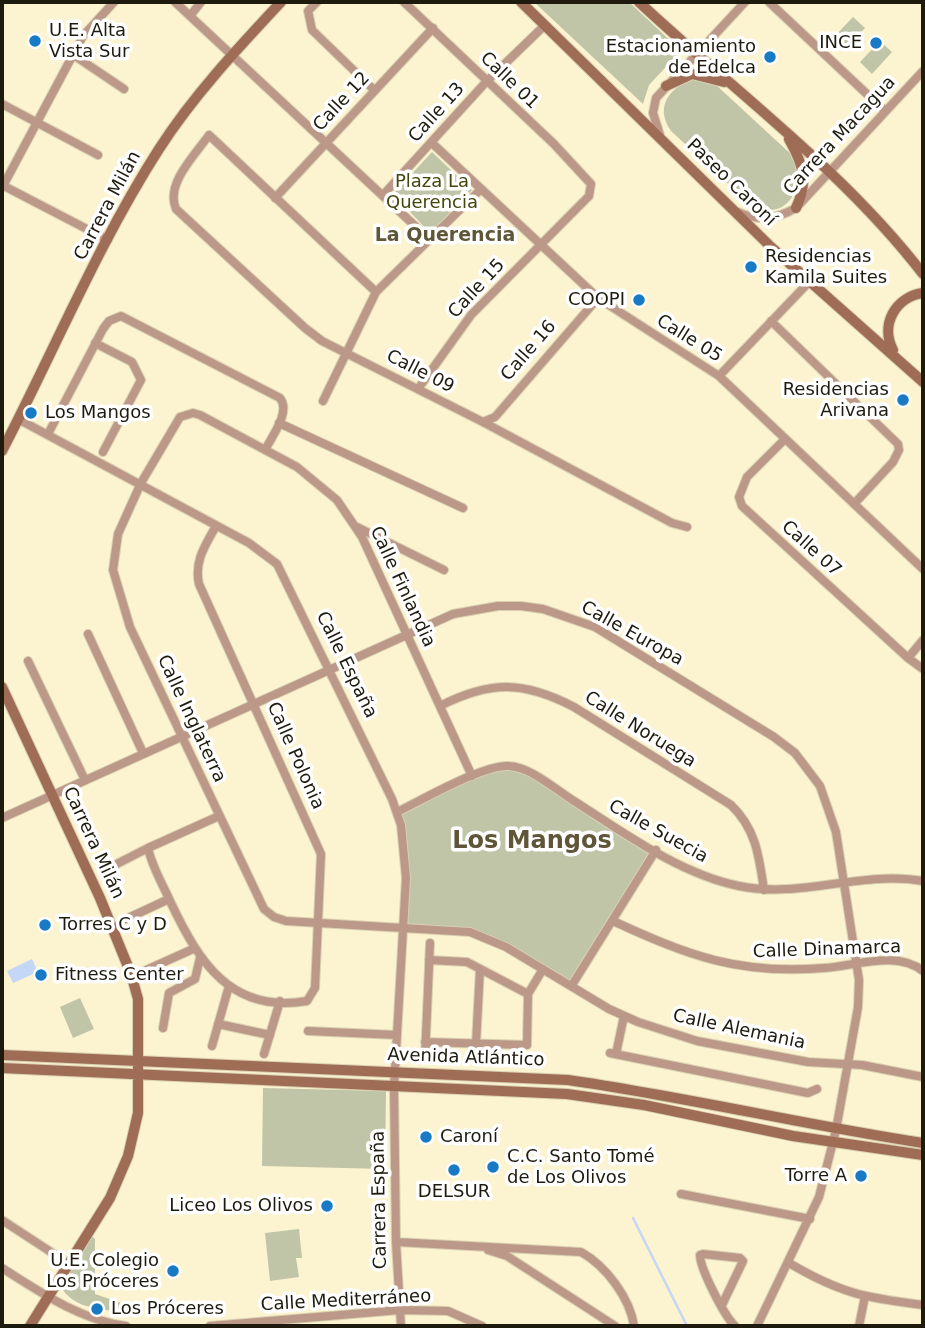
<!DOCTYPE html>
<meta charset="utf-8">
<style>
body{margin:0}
#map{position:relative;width:925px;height:1328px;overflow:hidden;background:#fcf3d0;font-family:"DejaVu Sans",sans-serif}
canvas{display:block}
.frame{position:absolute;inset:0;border:4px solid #1e1b0e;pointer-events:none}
</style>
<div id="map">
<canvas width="925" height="1328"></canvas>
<div class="frame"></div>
</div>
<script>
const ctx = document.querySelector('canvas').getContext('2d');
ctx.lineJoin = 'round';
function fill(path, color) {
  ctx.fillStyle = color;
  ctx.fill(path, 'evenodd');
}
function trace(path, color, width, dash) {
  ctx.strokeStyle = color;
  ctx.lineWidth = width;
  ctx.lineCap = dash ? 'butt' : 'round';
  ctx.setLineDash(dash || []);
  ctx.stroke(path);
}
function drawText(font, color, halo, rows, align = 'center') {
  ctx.font = font + ' "DejaVu Sans",sans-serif';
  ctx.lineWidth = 7;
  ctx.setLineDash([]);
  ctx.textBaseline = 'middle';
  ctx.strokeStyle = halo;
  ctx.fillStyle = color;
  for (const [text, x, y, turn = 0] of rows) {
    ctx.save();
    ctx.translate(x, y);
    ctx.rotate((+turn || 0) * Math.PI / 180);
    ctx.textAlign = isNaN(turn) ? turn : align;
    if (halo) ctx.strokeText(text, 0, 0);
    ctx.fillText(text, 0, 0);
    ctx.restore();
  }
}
const green = new Path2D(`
 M534 2H629L678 48V54L649 85 643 104Z
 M853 17 865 28 844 50 832 39Z
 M880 41 892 52 872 74 860 62Z
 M697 78 715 84 793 156C807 186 787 224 751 205L671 131C653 105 672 85 697 78Z
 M432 152 472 190 430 233 393 194Z
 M498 767 521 769 656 850 572 985 485 936 403 929 406 878 397 812Z
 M80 998 94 1029 73 1038 60 1007Z
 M263 1088 386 1091 385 1169 262 1166Z
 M299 1229 302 1258H296L299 1277 270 1281 265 1233Z
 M90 1234 95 1239V1294L133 1307 134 1311C110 1311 72 1311 60 1285Z`);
const water = new Path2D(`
 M32 959 38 972 13 983 7 971Z`);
const stream = new Path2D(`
 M633 1218 687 1326`);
const street = new Path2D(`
 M175 2 428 238
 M317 2 308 11 312 30 374 90
 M404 2 554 144 591 184 589 196 471 315 418 389
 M769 2 885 111
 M190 16 201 2
 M72 54 124 89
 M2 104 98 155
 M660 135 653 113 656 98 745 2
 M432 143 598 298 719 376 923 569
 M2 185 108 240
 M3 186 83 36 114 2
 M384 194 486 82 545 25
 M275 198 433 28
 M738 212C759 222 776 219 796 208L923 71
 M376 292 209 135C195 155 165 184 176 209L305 328 322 341 483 422 672 523 687 527
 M771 321 898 444 899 450 893 462 854 504
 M95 343 132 362 141 380 103 452
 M719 376 810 281
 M323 401 376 292 481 189
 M18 419 249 543 277 564 392 799 401 825 406 878 394 1087 396 1242 401 1326
 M483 422 495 417 598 298
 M279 423 463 508
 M48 434 103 329 109 321 121 316 280 398C291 412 272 436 265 450
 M784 440 747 477 739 497 742 506 908 658 923 669
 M216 526C205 546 194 561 199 584L321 854 315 988 307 1001C231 1014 199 962 171 903 163 885 152 867 148 848L219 816
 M357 527 444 570
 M88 634 143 753
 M908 658 923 640
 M28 661 85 780
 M440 706C491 680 524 681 574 707L731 805C756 829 759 856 764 890
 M472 776 362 537 337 500 297 467 200 415 193 413 180 417 141 483 118 534 113 570 130 627 264 909 274 917 286 921 470 932 506 947 609 1009 638 1022 697 1041 808 1062 862 1065 923 1077
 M397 812C422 800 484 764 509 766 531 767 556 790 574 801 624 833 680 874 739 886 801 899 861 870 923 881
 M2 818 453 614 498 606H521L543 609 595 627 774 737 795 753 820 786 836 832 859 980 858 1007 836 1130 819 1197 757 1326
 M103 871 148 848
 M126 919 169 899
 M613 921C689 956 739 975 824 968 856 966 896 950 923 971
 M429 960 467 962 528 994
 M144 971 193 949
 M572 985 656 850
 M218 1024 270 1035
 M163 1028 169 993 195 979 200 958
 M308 1031 397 1035
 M425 1042 527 1045 528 994 543 969
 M476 1044 480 969
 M212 1046 229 986
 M610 1053 808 1093 817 1089
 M264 1054 280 1001
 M616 1054 624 1016
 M425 1058 430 943
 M681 1194 810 1219
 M2 1220 54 1254
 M396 1242 581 1252C606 1266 630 1298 634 1326
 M488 1250 507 1256 615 1326
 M789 1263C840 1293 865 1298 923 1305
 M2 1268C40 1292 80 1320 126 1326
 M722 1305 743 1261 740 1258 703 1254 700 1255C700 1269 725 1317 735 1326
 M210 1326 400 1310 448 1311 482 1326
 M859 1326 865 1296`);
const secondary = new Path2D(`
 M521 2 771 247 923 382
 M639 2C734 91 843 170 923 274
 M666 86 692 74 724 82
 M789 139C803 164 809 181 796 208
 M893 350C880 325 895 297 923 293
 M2 451C54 351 98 244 159 149 193 96 238 48 281 2
 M2 687 100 898 131 974 138 999V1113L128 1156 110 1198 30 1326
 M2 1055 568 1080C687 1097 804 1125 923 1143
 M2 1068 567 1094 644 1105 793 1136 923 1155`);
const markers = [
 [35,41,7,"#187ac5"],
 [876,43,7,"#187ac5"],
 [770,57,7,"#187ac5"],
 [751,267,7,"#187ac5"],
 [639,300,7,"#187ac5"],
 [903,400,7,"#187ac5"],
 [31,413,7,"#187ac5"],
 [45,925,7,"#187ac5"],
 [41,975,7,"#187ac5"],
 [426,1137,7,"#187ac5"],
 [493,1167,7,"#187ac5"],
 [454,1170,7,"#187ac5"],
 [861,1176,7,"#187ac5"],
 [327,1206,7,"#187ac5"],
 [173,1271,7,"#187ac5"],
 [97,1309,7,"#187ac5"]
];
const poiNames = [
 ["U.E. Alta",49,31],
 ["Vista Sur",49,52],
 ["INCE",862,43,"right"],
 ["Estacionamiento",756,47,"right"],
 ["de Edelca",756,68,"right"],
 ["Residencias",765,257],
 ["Kamila Suites",765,278],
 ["COOPI",625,300,"right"],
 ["Residencias",889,390,"right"],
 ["Arivana",889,411,"right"],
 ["Los Mangos",45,413],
 ["Torres C y D",59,925],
 ["Fitness Center",55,975],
 ["Caroní",440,1137],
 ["C.C. Santo Tomé",507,1157],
 ["de Los Olivos",507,1178],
 ["Torre A",847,1176,"right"],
 ["DELSUR",454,1192,"center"],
 ["Liceo Los Olivos",313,1206,"right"],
 ["U.E. Colegio",159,1261,"right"],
 ["Los Próceres",159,1282,"right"],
 ["Los Próceres",111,1309]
];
const streetNames = [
 ["Calle 01",509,81,44],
 ["Calle 12",342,102,-47],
 ["Calle 13",437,113,-48],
 ["Carrera Macagua",840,136,-47],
 ["Paseo Caroní",731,183,44],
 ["Carrera Milán",108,206,-62],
 ["Calle 15",477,289,-47],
 ["Calle 05",689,339,32],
 ["Calle 16",529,351,-49],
 ["Calle 09",420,372,27],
 ["Calle 07",811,549,42],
 ["Calle Finlandia",402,587,65],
 ["Calle Europa",632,634,29],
 ["Calle España",346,665,64],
 ["Calle Inglaterra",191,719,65],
 ["Calle Noruega",640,730,32],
 ["Calle Polonia",295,756,66],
 ["Calle Suecia",658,832,29],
 ["Carrera Milán",93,843,65],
 ["Calle Dinamarca",827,950,-2],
 ["Calle Alemania",739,1030,12],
 ["Avenida Atlántico",466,1058,2],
 ["Carrera España",380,1200,-91],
 ["Calle Mediterráneo",346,1301,-3]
];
const parkNames = [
 ["Plaza La",432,182],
 ["Querencia",432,203]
];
const neighbourhoodNames = [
 ["La Querencia",445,236]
];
const districtNames = [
 ["Los Mangos",532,842]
];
fill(green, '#c1c5a8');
fill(water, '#c5d7f7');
trace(stream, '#c5d7f7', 2.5);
trace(street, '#d8d0b1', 10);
trace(secondary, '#d8d0b1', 12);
trace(street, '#bc9889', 8);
trace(secondary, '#9f6c56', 10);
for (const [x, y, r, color] of markers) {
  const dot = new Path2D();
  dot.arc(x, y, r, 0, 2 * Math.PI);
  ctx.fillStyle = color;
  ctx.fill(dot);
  trace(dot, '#fff', 2.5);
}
drawText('18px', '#1e1b0e', '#fff', poiNames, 'left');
drawText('18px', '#1e1b0e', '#fff', streetNames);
drawText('18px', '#44470c', '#fff', parkNames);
drawText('bold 19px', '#5e5637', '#fff', neighbourhoodNames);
drawText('bold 24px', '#5e5637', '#fff', districtNames);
</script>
